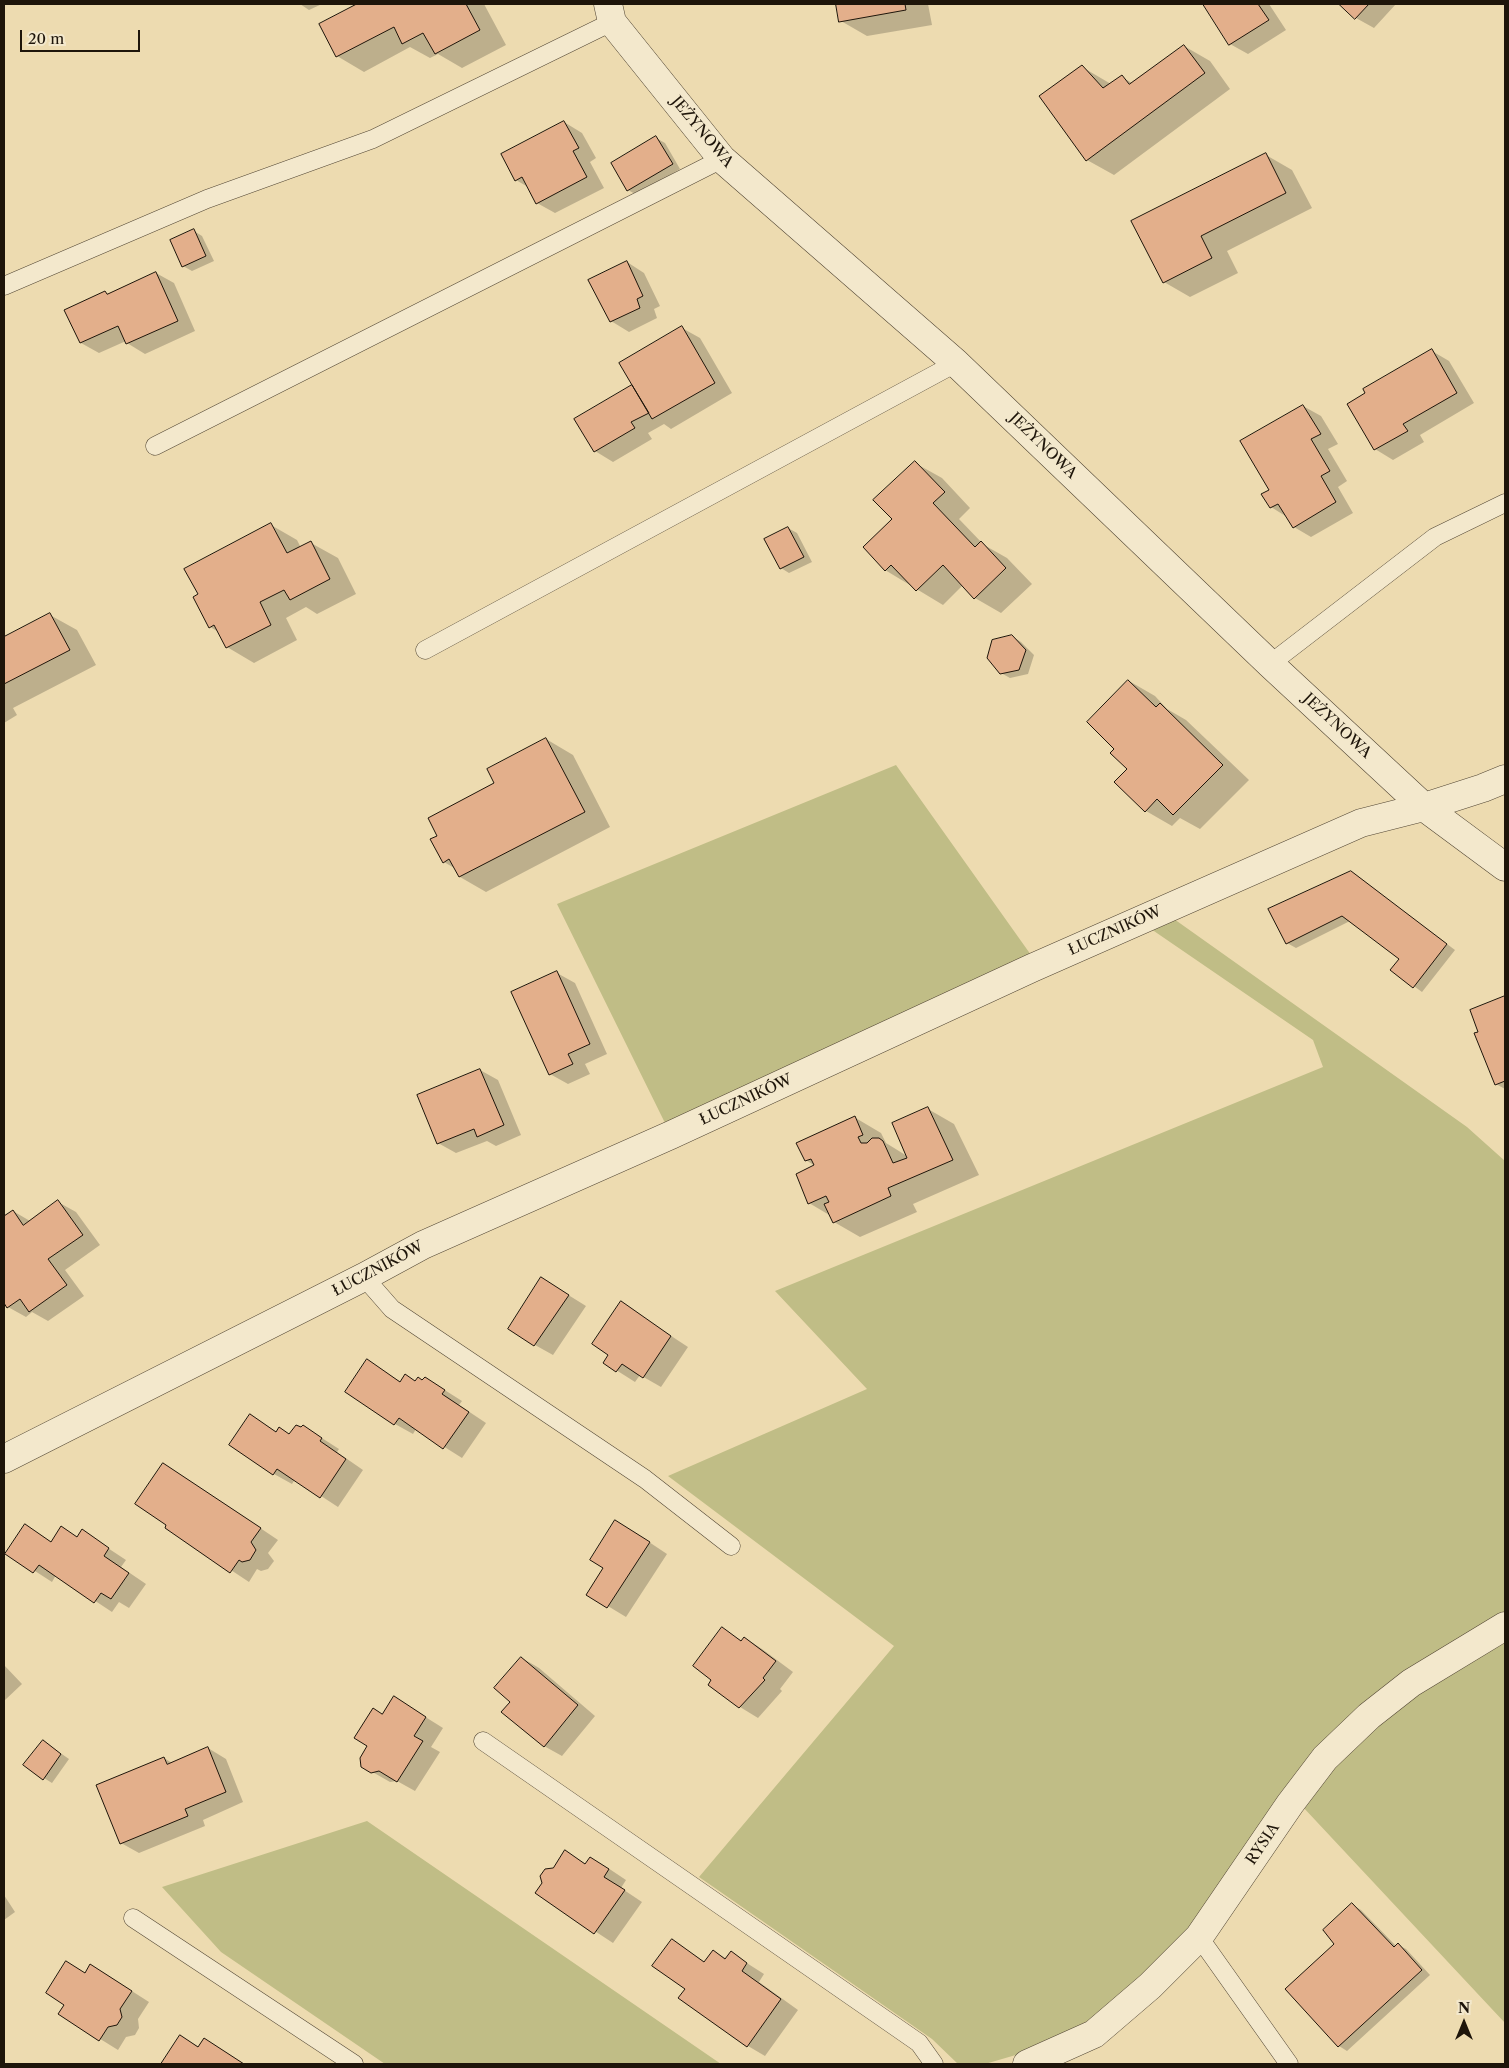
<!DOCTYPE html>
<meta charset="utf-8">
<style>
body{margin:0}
#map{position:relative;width:1509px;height:2068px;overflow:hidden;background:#eddbb0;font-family:"Libre Caslon Text",serif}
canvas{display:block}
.frame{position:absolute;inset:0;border:5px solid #1e150a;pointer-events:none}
.north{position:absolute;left:1439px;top:1998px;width:50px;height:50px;-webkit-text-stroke:4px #f3e8cc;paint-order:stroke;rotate:0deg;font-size:14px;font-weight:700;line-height:20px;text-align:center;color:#1e150a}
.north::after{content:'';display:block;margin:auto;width:18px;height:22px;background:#1e150a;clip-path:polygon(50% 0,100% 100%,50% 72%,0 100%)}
.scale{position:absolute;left:20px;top:30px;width:120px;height:22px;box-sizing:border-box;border:2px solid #1e150a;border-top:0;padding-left:6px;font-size:15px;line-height:18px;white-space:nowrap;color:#1e150a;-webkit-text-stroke:4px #f3e8cc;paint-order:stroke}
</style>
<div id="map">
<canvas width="1509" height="2068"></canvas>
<div class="frame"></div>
<div class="north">N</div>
<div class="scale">20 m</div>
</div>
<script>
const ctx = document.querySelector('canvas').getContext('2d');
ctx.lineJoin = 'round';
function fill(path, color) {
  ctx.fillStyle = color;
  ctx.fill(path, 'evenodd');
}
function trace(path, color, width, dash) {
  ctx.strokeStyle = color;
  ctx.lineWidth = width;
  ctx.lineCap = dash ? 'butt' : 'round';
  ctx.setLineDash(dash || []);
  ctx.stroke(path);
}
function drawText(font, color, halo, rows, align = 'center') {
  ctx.font = font + ' "Libre Caslon Text",serif';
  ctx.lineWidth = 5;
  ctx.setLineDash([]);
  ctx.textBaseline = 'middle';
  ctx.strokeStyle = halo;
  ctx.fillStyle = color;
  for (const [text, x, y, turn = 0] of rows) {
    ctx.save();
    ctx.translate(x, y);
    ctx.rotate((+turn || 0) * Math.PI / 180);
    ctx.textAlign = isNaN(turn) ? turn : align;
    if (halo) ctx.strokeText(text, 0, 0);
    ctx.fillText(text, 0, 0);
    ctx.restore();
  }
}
const green = new Path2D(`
 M896 765 1031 955 665 1123 557 904Z
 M1174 919 1467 1127 1505 1161V1614L1405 1673 1189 1928 1143 1977 1085 2024 1026 2052 985 2064H958L932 2039 699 1877 894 1646 668 1476 867 1389 775 1291 1323 1067 1313 1040 1151 929Z
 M1505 1643V2023L1302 1806 1331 1764 1416 1692Z
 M367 1821 721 2064H385L221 1952 162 1887Z`);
const shadow = new Path2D(`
 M300 4H322L309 10Z
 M359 4H484L506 45 462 68 438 54 430 58 410 47 364 72 337 56 320 24Z
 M838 4H928L932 25 867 36 841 21Z
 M1205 4H1269L1286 30 1248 54 1230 44Z
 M1341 4H1396L1374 28 1356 18Z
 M1184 46 1210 61 1230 89 1114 175 1087 160 1082 67 1111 84 1122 77 1132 83Z
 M564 122 582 133 596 158 590 162 604 188 555 213 537 203 528 187 516 180Z
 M656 138 665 143 680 169 637 195 628 190Z
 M1266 155 1292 170 1312 208 1227 251 1238 273 1190 297 1164 282Z
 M194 231 202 236 214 261 192 271 183 266Z
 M627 262 644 273 660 306 654 309 657 318 629 332 611 321Z
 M156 273 174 283 195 331 145 354 127 343 126 341 99 353 81 343 66 311 105 292 109 294Z
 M682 328 700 338 732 393 671 429 664 424 648 433 652 439 613 462 595 451Z
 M1432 351 1449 361 1474 403 1420 435 1424 442 1393 460 1375 449 1349 404Z
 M1303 406 1321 416 1338 444 1328 449 1347 481 1338 487 1353 513 1311 537 1294 527 1287 517 1271 507V490Z
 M915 463 942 478 970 508 959 519 984 545 1007 558 1032 584 1001 613 975 598 963 585 943 605 885 570 894 519Z
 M271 525 297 540 301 548 311 543 338 558 356 594 317 614 306 607 286 618 297 640 254 663 227 647 219 632 210 627 199 594Z
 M788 528 797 533 812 562 789 573 781 568Z
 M50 615 77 630 96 665 13 708 17 715 4 723V639Z
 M1012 636 1021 642 1034 655 1028 674 1010 678 1001 673Z
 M1129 681 1155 696 1167 709 1186 720 1249 780 1200 829 1180 818 1172 826 1146 811 1128 769 1116 749Z
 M546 739 573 755 610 827 486 892 460 877 456 869 444 862 439 836Z
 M1351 872 1455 950 1422 992 1392 970 1401 959 1350 921 1296 948 1287 943Z
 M557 973 575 983 607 1054 585 1064 590 1074 568 1084 550 1074Z
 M1505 997V1089L1496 1084 1471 1011Z
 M480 1070 498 1080 521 1135 496 1146 487 1141 456 1153 438 1143Z
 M928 1109 954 1124 979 1175 913 1204 917 1212 860 1237 834 1222 831 1216 809 1203 815 1166 806 1160 854 1117 881 1133 886 1143 907 1156Z
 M58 1202 76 1212 100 1245 65 1270 84 1296 48 1321 32 1312 26 1317 8 1307 4 1301V1218L13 1211 30 1221Z
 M541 1278 586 1306 553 1355 535 1345Z
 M621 1303 688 1347 661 1387 640 1375 635 1382 605 1363 610 1355Z
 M367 1361 401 1382H416L443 1389 462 1401 459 1405 486 1423 462 1458 416 1429 413 1434 395 1424 347 1391Z
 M250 1416 277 1432 290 1435 303 1426 339 1449 337 1452 363 1470 338 1507 295 1479 292 1484 274 1474Z
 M181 1475 278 1540 268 1553 274 1561 268 1569 261 1571 257 1569 249 1582 166 1527Z
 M82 1531 126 1560 121 1567 146 1584 129 1608 119 1602 112 1612 56 1575 52 1582 7 1553 43 1536 52 1543 78 1538Z
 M634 1532 667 1554 626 1617 588 1594Z
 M722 1629 742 1641 745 1638 762 1649 793 1672 780 1689 782 1691 758 1718 740 1707 710 1684 713 1680Z
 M522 1658 539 1668 595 1716 562 1756 544 1746 511 1702Z
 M4 1665 22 1684 4 1701Z
 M395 1698 443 1728 431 1747 440 1752 415 1791 397 1781 390 1782 362 1766Z
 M43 1741 69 1759 52 1783 44 1778Z
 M208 1748 226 1759 243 1802 203 1820 205 1826 139 1853 121 1843 164 1758 172 1763Z
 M565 1852 586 1864 608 1868 626 1880 621 1888 642 1902 613 1943 537 1893Z
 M4 1895 15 1912 4 1920Z
 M1353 1905 1361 1910 1396 1946 1398 1945 1406 1949 1430 1975 1347 2051 1339 2046 1336 1944Z
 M672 1941 705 1962 713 1951 727 1959 731 1953 764 1974 759 1982 798 2010 765 2056 748 2046 680 1998 686 1988Z
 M91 1965 149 2002 138 2019 139 2028 135 2035 126 2037 118 2050 60 2014Z
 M181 2036 199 2047 222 2050 244 2064H163Z`);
const building = new Path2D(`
 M357 4H466L480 30 435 54 423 33 402 44 394 27 336 57 319 24Z
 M836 4H905L906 10 839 22Z
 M1203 4H1258L1269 20 1229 45Z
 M1339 4H1369L1355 19Z
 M1184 45 1205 73 1086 161 1039 96 1082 65 1103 88 1122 75 1129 84Z
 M564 121 579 148 573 151 587 177 536 204 522 177 515 181 501 154Z
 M656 136 673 164 627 191 611 163Z
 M1266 153 1286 193 1201 236 1212 258 1163 283 1131 221Z
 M194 229 206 256 182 267 170 240Z
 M627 261 643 296 637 299 640 308 610 322 588 280Z
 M156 272 178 321 126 344 118 326 80 343 64 310 105 291 107 294Z
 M682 326 715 383 652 419 619 363Z
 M1432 349 1457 393 1403 424 1408 431 1374 450 1347 404 1365 393 1363 389Z
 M632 385 649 413 631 422 635 428 594 452 574 419Z
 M1303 405 1321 434 1311 439 1330 471 1321 476 1336 502 1293 528 1278 504 1270 508 1261 494 1269 490 1240 441Z
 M915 461 945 492 933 503 975 547 981 541 1006 568 974 599 943 565 916 591 891 565 885 571 863 547 892 519 873 500Z
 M271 523 287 553 311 541 330 579 290 600 284 590 260 602 271 625 226 648 214 625 209 628 193 597 198 594 184 569Z
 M788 527 804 557 780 569 764 539Z
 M50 613 70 650 4 684V637Z
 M1012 635 1026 650 1019 670 1000 674 987 658 992 640Z
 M1128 680 1156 707 1160 703 1223 765 1173 815 1157 799 1145 812 1114 782 1127 769 1110 753 1114 749 1087 722Z
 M546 738 585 812 459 877 449 859 443 863 430 839 437 836 428 818 494 783 487 769Z
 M1351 871 1447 944 1413 988 1390 970 1399 959 1342 916 1286 944 1268 909Z
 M557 971 590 1044 568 1054 573 1064 549 1075 511 992Z
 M1505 996V1081L1495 1085 1474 1033 1478 1032 1470 1010Z
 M480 1069 504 1125 477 1137 474 1129 437 1144 417 1095Z
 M928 1107 953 1160 888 1188 891 1196 833 1223 824 1204 829 1202 826 1196 808 1204 796 1174 814 1165 811 1159 805 1161 796 1143 855 1116 863 1135 858 1137 861 1143H867L872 1138H879L883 1141 893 1163 907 1158 892 1123Z
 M58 1200 83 1235 48 1259 67 1285 29 1312 20 1299 7 1308 4 1303V1216L13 1210 23 1225Z
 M541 1277 569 1295 534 1346 508 1329Z
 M621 1301 671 1336 643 1378 622 1364 616 1372 603 1363 608 1355 592 1344Z
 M367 1359 400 1382 405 1374 415 1381 418 1377 422 1380 425 1377 445 1390 442 1394 469 1412 443 1449 399 1418 394 1425 345 1392Z
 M250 1414 276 1432 279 1427 289 1434 296 1425 301 1427 303 1425 322 1438 320 1441 346 1459 320 1498 277 1469 273 1475 229 1445Z
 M163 1463 261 1528 251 1542 256 1550 250 1560 242 1562 239 1560 230 1573 165 1528 166 1525 135 1504Z
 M615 1520 650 1542 607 1608 586 1595 603 1568 590 1560Z
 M25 1524 51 1542 61 1526 77 1537 82 1529 109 1548 104 1556 129 1573 111 1599 101 1593 94 1603 39 1565 33 1573 5 1554Z
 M722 1627 741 1641 744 1637 776 1661 763 1678 765 1680 739 1708 708 1685 711 1680 693 1666Z
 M521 1657 578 1705 544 1747 501 1712 510 1702 494 1688Z
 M394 1696 426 1717 414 1736 423 1741 397 1782 379 1771 371 1773 361 1767 360 1758 367 1746 354 1738 373 1708 382 1714Z
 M43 1740 61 1754 43 1780 23 1765Z
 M208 1747 226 1792 185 1809 188 1816 120 1844 96 1785 164 1757 167 1764Z
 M565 1850 585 1864 590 1857 609 1869 604 1877 625 1890 594 1934 535 1893 542 1883 540 1876 545 1869 553 1868Z
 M1352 1903 1394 1947 1398 1943 1422 1970 1338 2047 1285 1989 1334 1944 1323 1930Z
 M672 1939 704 1962 713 1950 725 1959 731 1951 747 1963 742 1971 781 1999 747 2047 678 1998 685 1989 652 1966Z
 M66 1961 85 1973 90 1964 132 1991 120 2009 122 2017 117 2025 108 2027 99 2041 58 2014 64 2005 46 1993Z
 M180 2035 198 2047 204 2038 244 2064H161Z`);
const service = new Path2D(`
 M4 286 207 199 373 139 612 22
 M155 446 722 159
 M425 650 956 363
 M1270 664 1435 537 1505 503
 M364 1277 392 1309 645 1479 731 1546
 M483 1741 919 2043 934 2064
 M133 1918 354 2064
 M1199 1937 1289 2064`);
const minor = new Path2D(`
 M608 4 612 22 722 159 956 363 1270 664 1424 807 1505 867
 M4 1459 364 1277 423 1245 671 1135 1032 968 1361 823 1424 807 1483 788 1505 779
 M1027 2064 1094 2034 1150 1986 1199 1937 1290 1804 1325 1758 1369 1716 1411 1683 1505 1626`);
const streetNames = [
 ["JEŻYNOWA",702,132,50],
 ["JEŻYNOWA",1043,446,44],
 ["JEŻYNOWA",1337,726,43],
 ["ŁUCZNIKÓW",1115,931,-24],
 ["ŁUCZNIKÓW",746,1100,-25],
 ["ŁUCZNIKÓW",378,1269,-28],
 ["RYSIA",1263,1844,-56]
];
fill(green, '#c0bd86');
fill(shadow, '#0003');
fill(building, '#e3af8b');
trace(building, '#1e150a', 1);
trace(service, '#524634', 19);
trace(minor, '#524634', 29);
trace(service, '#f3e8cc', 18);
trace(minor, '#f3e8cc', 28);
drawText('15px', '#1e150a', '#f3e8cc', streetNames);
</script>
